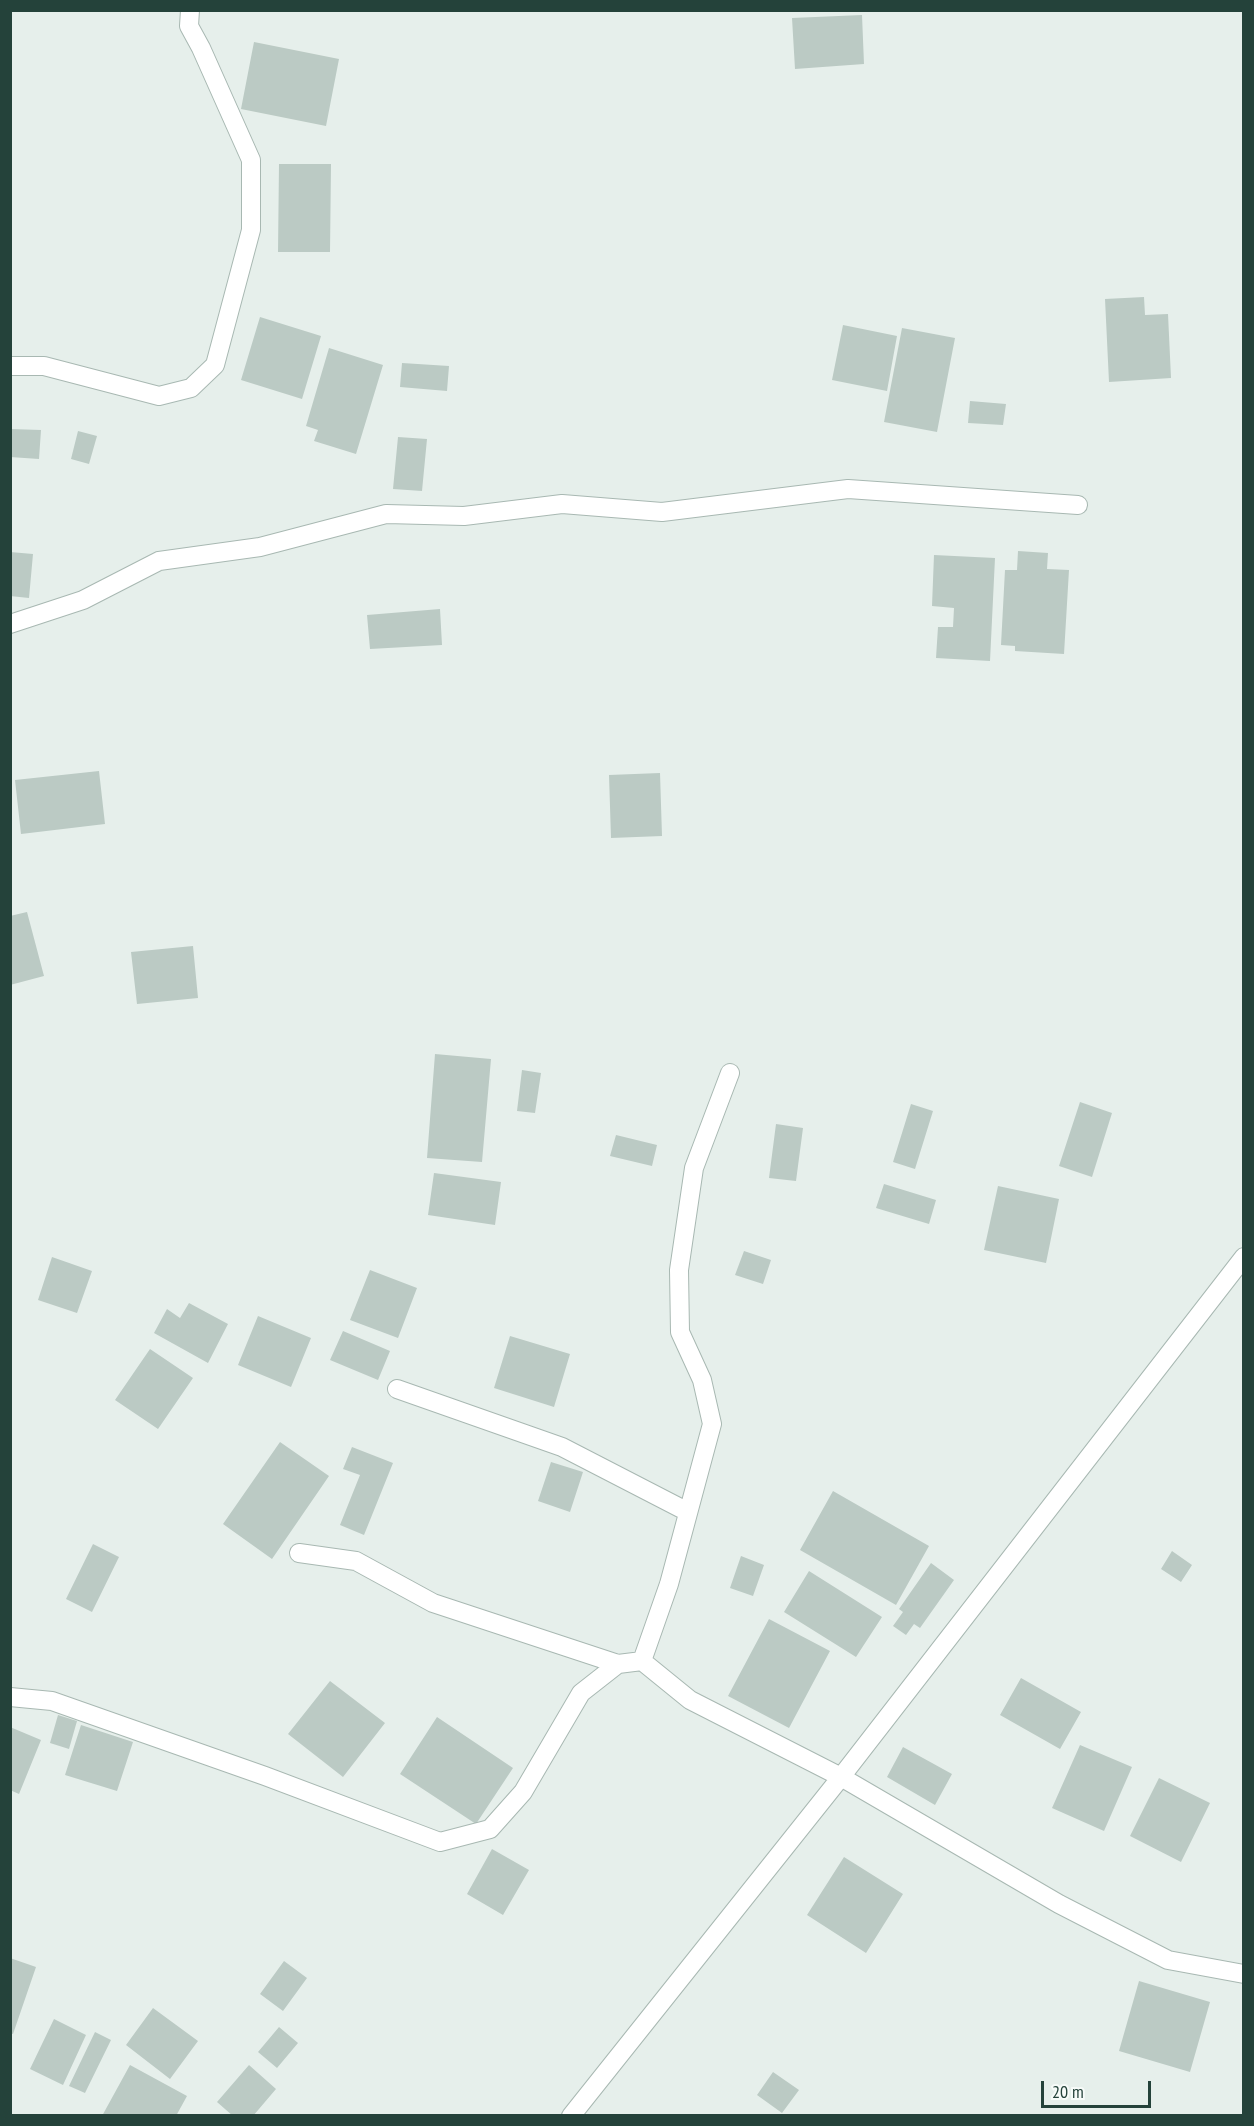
<!DOCTYPE html>
<style>
body{margin:0}
#map{position:relative;width:1254px;height:2126px;overflow:hidden;background:#e6efeb;font-family:"PT Sans Narrow",sans-serif}
canvas{display:block}
.frame{position:absolute;inset:0;border:12px solid #24423a;pointer-events:none}
.scale{position:absolute;left:1041px;top:2081px;width:110px;height:27px;box-sizing:border-box;border:3px solid #24423a;border-top:0;padding-left:8px;font-size:18px;line-height:21px;white-space:nowrap;color:#24423a;-webkit-text-stroke:4px #f7fbf9;paint-order:stroke}
</style>
<div id="map">
<canvas width="1254" height="2126"></canvas>
<div class="frame"></div>
<div class="scale">20 m</div>
</div>
<script>
const ctx = document.querySelector('canvas').getContext('2d');
ctx.lineJoin = 'round';
function fill(path, color) {
  ctx.fillStyle = color;
  ctx.fill(path, 'evenodd');
}
function trace(path, color, width, dash) {
  ctx.strokeStyle = color;
  ctx.lineWidth = width;
  ctx.lineCap = dash ? 'butt' : 'round';
  ctx.setLineDash(dash || []);
  ctx.stroke(path);
}
const building = new Path2D(`
 M862 15 864 64 795 69 792 18Z
 M254 42 339 59 326 126 241 109Z
 M279 164H331L330 252H278Z
 M1144 297 1145 315 1168 314 1171 378 1109 382 1105 299Z
 M260 317 321 336 302 399 241 380Z
 M843 325 897 336 887 391 832 380Z
 M902 328 955 338 937 432 884 422Z
 M329 348 383 365 356 454 314 441 318 430 306 426Z
 M402 363 449 366 447 391 400 387Z
 M970 401 1006 404 1003 425 968 423Z
 M10 429 41 430 39 459 10 457Z
 M78 431 97 436 89 464 71 459Z
 M398 437 427 439 422 491 393 489Z
 M1018 551 1048 553 1047 569 1069 570 1064 654 1015 651V646L1001 645 1005 570H1017Z
 M10 552 33 554 29 598 10 596Z
 M934 555 995 558 990 661 936 658 938 627H953L954 608 932 606Z
 M440 609 442 645 370 649 367 615Z
 M99 771 105 824 21 834 15 780Z
 M660 773 662 836 611 838 609 775Z
 M27 912 44 976 10 985V916Z
 M193 946 198 998 137 1004 131 952Z
 M435 1054 491 1059 482 1162 427 1158Z
 M522 1070 541 1073 535 1113 517 1111Z
 M1080 1102 1112 1113 1092 1177 1059 1166Z
 M911 1104 933 1111 915 1169 893 1162Z
 M776 1124 803 1128 796 1181 769 1178Z
 M616 1135 657 1145 652 1166 610 1156Z
 M434 1173 501 1182 495 1225 428 1215Z
 M884 1184 936 1200 929 1224 876 1208Z
 M998 1186 1059 1199 1046 1263 984 1250Z
 M744 1251 771 1260 763 1284 735 1275Z
 M52 1257 92 1271 77 1313 38 1300Z
 M370 1270 417 1288 398 1338 350 1320Z
 M189 1303 228 1324 208 1363 154 1333 167 1309 180 1318Z
 M258 1316 311 1338 291 1387 238 1365Z
 M343 1331 390 1351 378 1380 330 1360Z
 M510 1336 570 1354 554 1407 494 1388Z
 M150 1349 193 1378 158 1429 115 1400Z
 M280 1442 329 1476 272 1559 223 1524Z
 M352 1447 393 1463 364 1535 340 1525 360 1475 343 1469Z
 M551 1462 583 1472 570 1512 538 1501Z
 M833 1491 929 1546 896 1605 800 1550Z
 M93 1544 119 1557 92 1612 66 1599Z
 M1172 1551 1192 1565 1181 1582 1161 1569Z
 M741 1556 764 1565 753 1596 730 1588Z
 M931 1563 954 1580 920 1628 914 1624 906 1635 893 1626 903 1612 899 1609Z
 M809 1571 882 1617 856 1657 784 1612Z
 M769 1619 830 1651 789 1728 728 1696Z
 M1021 1678 1081 1712 1060 1749 1000 1715Z
 M330 1681 385 1723 343 1777 288 1734Z
 M58 1715 77 1721 69 1749 50 1743Z
 M437 1717 513 1768 476 1824 400 1774Z
 M81 1725 133 1742 117 1791 65 1775Z
 M10 1727 41 1740 19 1794 10 1790Z
 M1080 1745 1132 1767 1104 1831 1052 1808Z
 M903 1747 952 1774 935 1805 887 1777Z
 M1159 1778 1210 1803 1181 1862 1130 1836Z
 M492 1849 529 1870 503 1915 467 1894Z
 M844 1857 903 1894 866 1953 807 1915Z
 M10 1958 36 1967 13 2034 10 2033Z
 M284 1961 307 1978 283 2011 260 1994Z
 M1139 1981 1210 2002 1190 2072 1119 2051Z
 M153 2008 198 2041 170 2079 126 2045Z
 M54 2019 86 2035 63 2085 30 2069Z
 M279 2027 298 2043 277 2068 258 2052Z
 M95 2032 111 2040 85 2093 69 2086Z
 M130 2065 187 2096 176 2116H102Z
 M249 2065 276 2089 253 2116H233L217 2102Z
 M773 2072 799 2090 782 2113 757 2095Z`);
const minor = new Path2D(`
 M10 366H44L159 396 191 388 215 365 251 230V160L201 48 189 26 190 10
 M10 624 83 600 159 561 260 547 386 514 464 516 562 504 662 512 848 489 1078 505
 M397 1389 562 1447 688 1512
 M299 1553 356 1561 433 1603 618 1664
 M642 1661 669 1584 712 1424 702 1380 680 1332 679 1270 694 1168 730 1073
 M10 1697 52 1701 265 1776 440 1842 490 1829 523 1792 581 1693 618 1664 642 1661 690 1700 841 1777 1059 1904 1168 1960 1244 1974
 M571 2116 841 1777 1244 1257`);
fill(building, '#bbcac4');
trace(minor, '#a8b8b2', 20);
trace(minor, '#fff', 18);
</script>
